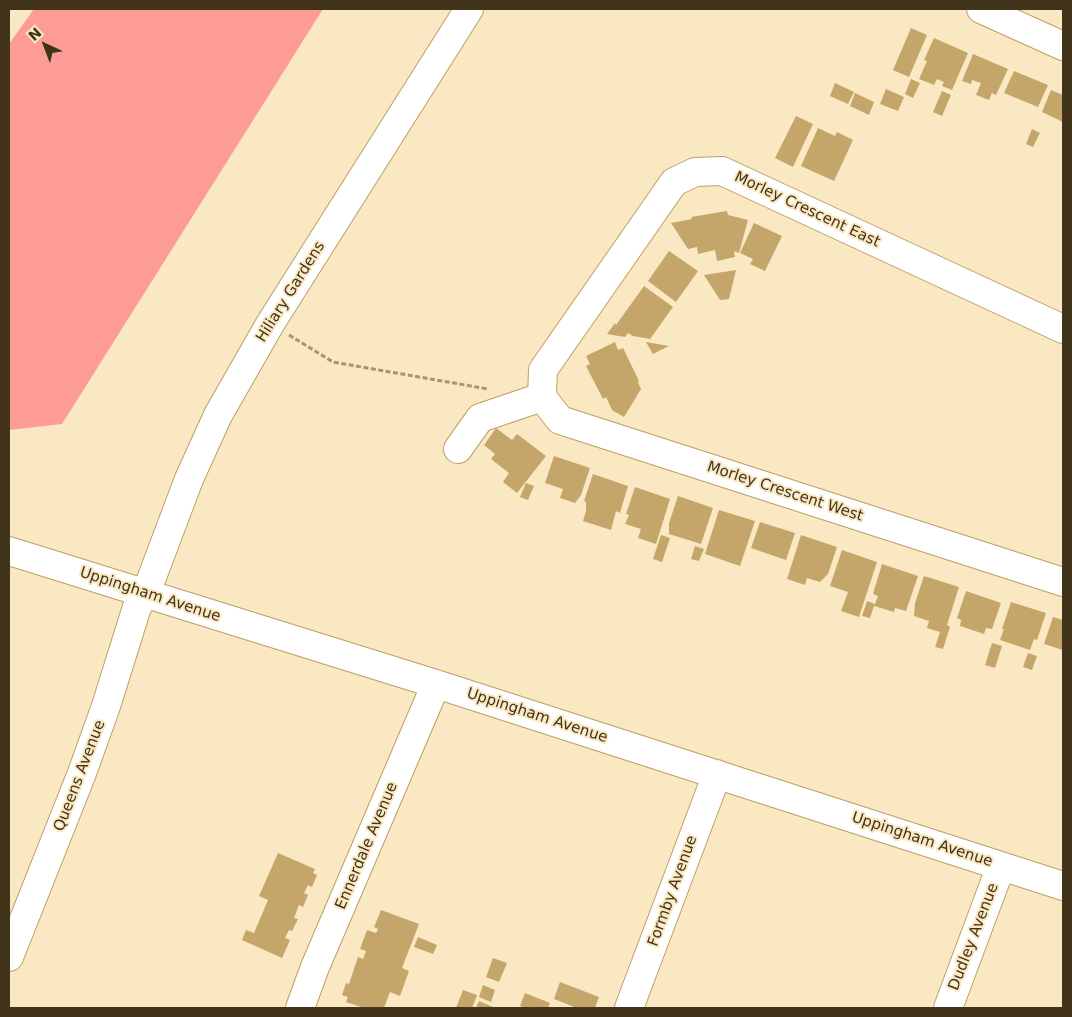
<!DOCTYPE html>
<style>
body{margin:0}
#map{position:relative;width:1072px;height:1017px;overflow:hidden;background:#fae8c3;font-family:"DejaVu Sans",sans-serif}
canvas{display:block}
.frame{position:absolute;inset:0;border:10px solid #41341b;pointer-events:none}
.north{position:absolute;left:20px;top:20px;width:50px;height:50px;-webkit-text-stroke:4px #fae8c3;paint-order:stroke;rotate:317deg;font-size:14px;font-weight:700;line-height:20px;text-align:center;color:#41341b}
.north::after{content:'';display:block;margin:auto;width:18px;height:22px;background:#41341b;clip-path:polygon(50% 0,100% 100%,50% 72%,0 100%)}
</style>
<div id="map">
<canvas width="1072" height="1017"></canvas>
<div class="frame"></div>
<div class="north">N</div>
</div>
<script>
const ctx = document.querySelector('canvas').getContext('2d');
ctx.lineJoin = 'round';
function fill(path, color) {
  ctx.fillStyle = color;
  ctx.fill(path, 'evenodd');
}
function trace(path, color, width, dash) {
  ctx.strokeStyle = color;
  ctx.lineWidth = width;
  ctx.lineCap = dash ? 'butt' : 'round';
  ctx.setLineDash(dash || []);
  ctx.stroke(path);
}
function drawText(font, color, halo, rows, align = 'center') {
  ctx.font = font + ' "DejaVu Sans",sans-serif';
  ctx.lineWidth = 4;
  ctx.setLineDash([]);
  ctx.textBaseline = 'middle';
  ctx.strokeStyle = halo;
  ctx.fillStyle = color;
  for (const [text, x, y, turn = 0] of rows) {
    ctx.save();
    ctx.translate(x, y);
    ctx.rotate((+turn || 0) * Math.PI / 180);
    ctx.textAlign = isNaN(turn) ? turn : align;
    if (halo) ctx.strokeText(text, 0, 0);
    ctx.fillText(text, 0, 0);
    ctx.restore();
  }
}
const green = new Path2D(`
 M34 9H323L62 424 9 430V44Z`);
const building = new Path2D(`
 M911 28 927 35 909 77 893 70Z
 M934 38 968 53 952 90 942 86 944 82 937 79 934 85 919 79 927 61 924 60Z
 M973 54 1008 69 996 95 992 93 989 100 976 95 981 83 972 80 971 84 962 81Z
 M1014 71 1048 85 1038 107 1004 93Z
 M911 79 920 83 913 98 905 94Z
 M835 83 854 92 848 104 830 96Z
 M886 89 904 97 898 111 880 104Z
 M1051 90 1063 95V122L1042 112Z
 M942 91 951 95 942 116 933 112Z
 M855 93 874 102 869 115 850 106Z
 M796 116 813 124 793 167 775 158Z
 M818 128 835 136 837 132 853 140 834 181 801 166Z
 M1032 129 1040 133 1033 147 1026 144Z
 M727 211 728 215 748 220 739 253 734 251 735 257 717 261 715 250 698 254 697 247 688 249 671 223 692 219 691 217Z
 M754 223 782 236 765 271 750 264 753 259 740 253Z
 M669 251 698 271 676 302 648 281Z
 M736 270 729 299 720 300 704 275Z
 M644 286 673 307 650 339 633 336 628 333 625 337 607 334 615 323 616 325Z
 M615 342 618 350 623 348 639 381 638 382 641 389 624 417 612 410 606 397 603 399 586 366 590 364 586 356Z
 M646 342 669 346 653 354Z
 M496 428 512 440 517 434 546 456 517 493 503 482 509 473 491 459 495 454 484 445Z
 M554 456 590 468 581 495 575 503 560 498 563 489 545 483Z
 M593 474 628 486 620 513 616 511 611 530 583 521 586 511V502L584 501Z
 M526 483 534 486 528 500 520 497Z
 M635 487 670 499 656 544 638 538 641 529 625 524 629 515 626 514Z
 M678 496 713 508 701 544 669 534V523Z
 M719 510 755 521 740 566 705 554Z
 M760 522 795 533 786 560 751 548Z
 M661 535 670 538 662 562 653 559Z
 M801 535 837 547 828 574 820 582 807 578 805 585 787 579Z
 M695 546 704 549 699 561 691 559Z
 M842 550 877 562 859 617 841 611 848 592 830 586Z
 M882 564 918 576 906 611 895 608 894 612 874 606 870 618 862 616 867 601 875 604 878 596 873 594Z
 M924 576 959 587 947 625 950 627 943 649 935 647 940 632 927 628 929 621 914 616 915 603Z
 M966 591 1001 603 992 629 986 628 984 634 960 626 961 620 957 618Z
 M1011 602 1046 613 1037 640 1034 639 1030 650 1000 640 1004 629H1002Z
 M1053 617 1063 620V650L1044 644Z
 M992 643 1002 646 995 668 985 665Z
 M1028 653 1037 656 1032 670 1023 667Z
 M278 853 315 869 313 873 317 875 312 887 308 885 304 893 308 895 303 907 299 905 294 918 298 919 292 931 289 930 285 938 290 940 282 958 242 940 246 930 254 933 268 900 259 896Z
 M381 910 419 924 402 968 409 971 400 996 390 992 384 1008H364L346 1002 348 997 342 995 346 983 349 984 358 957 363 959 366 951 360 949 367 930 376 933 378 929 374 927Z
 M418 937 437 945 433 954 414 947Z
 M493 958 507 963 499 982 486 977Z
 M560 982 599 997 595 1008H577L554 999Z
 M483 985 495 990 491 1002 479 997Z
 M463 990 477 995 472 1008H456Z
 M525 993 550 1003 548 1008H526L520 1006Z
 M479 1001 493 1007 492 1008H476Z`);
const path = new Path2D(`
 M289 335 333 362 488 389`);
const minor = new Path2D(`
 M981 9 1063 46
 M1063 329 722 171 695 172 674 182 543 370 542 397 560 420 1063 582
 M458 449 480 418 542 397
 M9 551 436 684 1063 886
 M9 957 82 773 106 706 137 607 146 593 189 479 218 415 270 324 469 9
 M300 1008 315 967 436 684
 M629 1008 717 774
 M948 1008 1001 866`);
const streetNames = [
 ["Morley Crescent East",807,210,25],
 ["Hiliary Gardens",291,292,-58],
 ["Morley Crescent West",785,492,18],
 ["Uppingham Avenue",150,595,18],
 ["Uppingham Avenue",537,716,18],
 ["Queens Avenue",80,776,-69],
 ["Uppingham Avenue",922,840,18],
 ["Ennerdale Avenue",367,846,-67],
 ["Formby Avenue",673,891,-70],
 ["Dudley Avenue",974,937,-69]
];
fill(green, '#fd9b95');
fill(building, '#c4a66a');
trace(minor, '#bd9f64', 30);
trace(path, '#a59576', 3, [5, 2.5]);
trace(minor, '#fff', 28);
drawText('15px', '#41341b', '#fae8c3', streetNames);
</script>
